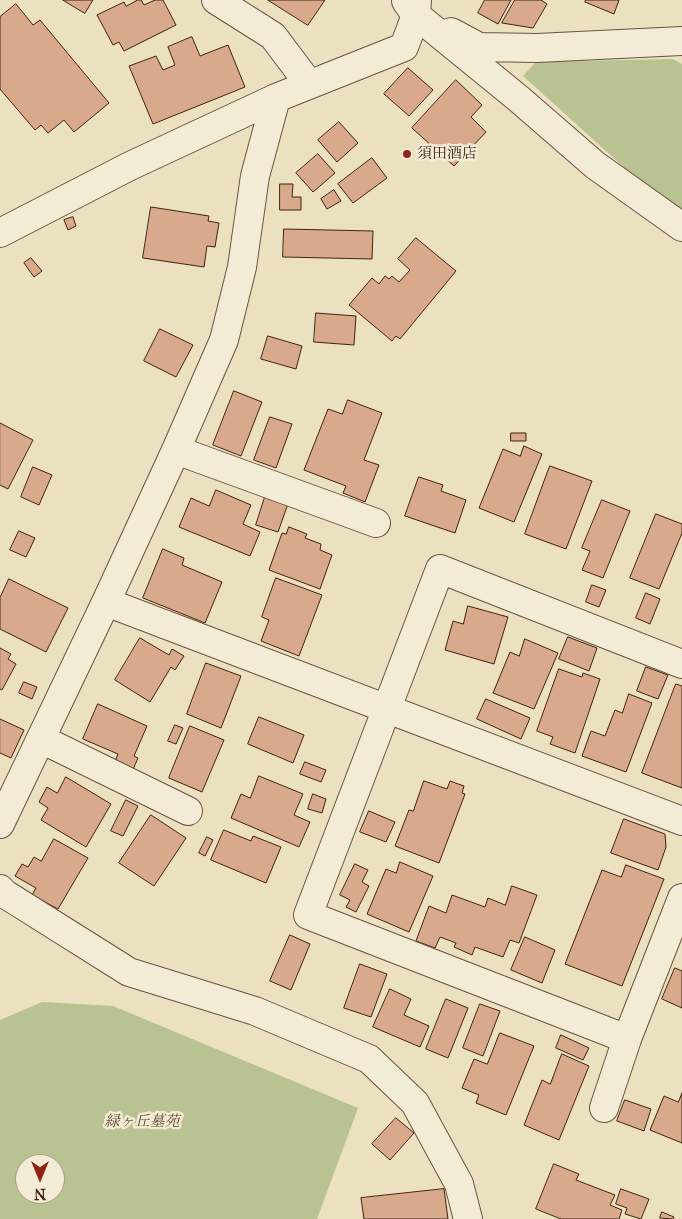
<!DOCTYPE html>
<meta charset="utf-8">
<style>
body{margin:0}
#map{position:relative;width:682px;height:1219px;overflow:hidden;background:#ebe0c0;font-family:"IM FELL Great Primer",serif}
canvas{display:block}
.north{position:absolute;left:15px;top:1154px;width:50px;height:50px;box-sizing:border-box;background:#f2ebd6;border:1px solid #ab9b87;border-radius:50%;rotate:180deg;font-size:14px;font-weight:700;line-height:20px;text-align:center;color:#412211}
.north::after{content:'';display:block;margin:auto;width:18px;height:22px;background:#8f2418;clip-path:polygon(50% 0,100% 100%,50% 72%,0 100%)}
</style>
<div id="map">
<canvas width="682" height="1219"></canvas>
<div class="north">N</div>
</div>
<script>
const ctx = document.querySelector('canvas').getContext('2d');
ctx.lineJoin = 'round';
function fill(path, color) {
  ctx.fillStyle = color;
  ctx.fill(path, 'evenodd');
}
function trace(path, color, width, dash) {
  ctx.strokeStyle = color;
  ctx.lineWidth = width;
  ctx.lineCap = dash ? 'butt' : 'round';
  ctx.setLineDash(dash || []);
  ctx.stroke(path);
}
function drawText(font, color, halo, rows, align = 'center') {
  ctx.font = font + ' "IM FELL Great Primer","Noto Serif JP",serif';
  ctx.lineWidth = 5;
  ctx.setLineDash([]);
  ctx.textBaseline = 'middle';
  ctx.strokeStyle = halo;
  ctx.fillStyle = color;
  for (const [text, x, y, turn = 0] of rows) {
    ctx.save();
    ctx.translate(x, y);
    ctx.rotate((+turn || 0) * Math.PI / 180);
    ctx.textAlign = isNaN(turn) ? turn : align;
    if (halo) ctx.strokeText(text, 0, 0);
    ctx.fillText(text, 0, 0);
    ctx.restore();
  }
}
const green = new Path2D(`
 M673 59 682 64V209L627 170 523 76 536 62Z
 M42 1002 113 1006 358 1108 317 1219H0V1020ZM25 1164H55V1194H25Z`);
const building = new Path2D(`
 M63 0H93L85 13Z
 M138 0H141L144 5 155 0H163L176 25 124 51 119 42 113 45 97 15 124 2 126 6Z
 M268 0H325L308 25Z
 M485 0H511L498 24 478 13Z
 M515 0H541L547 4 533 28 502 23Z
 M586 0H619L614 14 585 2Z
 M16 4 33 25 40 20 109 103 74 132 64 120 48 133 41 125 35 130 0 89V17Z
 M192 37 200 56 228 45 245 87 153 124 129 66 156 56 163 70 175 65 168 47Z
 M408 68 433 90 409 116 384 94Z
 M456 80 482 105 471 117 486 132 454 166 412 128Z
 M339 122 358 143 337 162 318 140Z
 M318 154 335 173 313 192 296 173Z
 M372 158 387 178 353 203 338 184Z
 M280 184H293L292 197H301V210H280Z
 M334 190 341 201 327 209 321 199Z
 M151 207 209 216 208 221 219 223 215 247 207 246 204 267 143 258Z
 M73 217 76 226 68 230 64 220Z
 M284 229 373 231 372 259 283 257Z
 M416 238 456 271 400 339 396 336 392 341 349 305 372 278 379 284 385 276 389 279 392 276 399 282 410 270 398 259Z
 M31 258 42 271 34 277 24 263Z
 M316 313 356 316 354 345 314 342Z
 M160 329 193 345 176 377 144 361Z
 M268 336 302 346 296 369 261 359Z
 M234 391 262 402 241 456 213 445Z
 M348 400 382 413 364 460 379 465 365 502 343 493 346 486 304 470 328 409 342 414Z
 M270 417 292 424 276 468 254 460Z
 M0 423 33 440 8 489 0 485Z
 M511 433H526V441H511Z
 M524 446 542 454 514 522 479 508 503 449 520 456Z
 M550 466 592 481 566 549 525 534Z
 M33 467 52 475 39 505 21 497Z
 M419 477 443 485 441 491 466 500 455 533 405 516Z
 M216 490 251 505 243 524 260 532 250 556 179 527 191 498 209 506Z
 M266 494 289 501 278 532 256 525Z
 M602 500 630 511 603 578 582 570 590 551 582 548Z
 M656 514 682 524V533L659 589 630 578Z
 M289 527 307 534 305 538 321 544 320 550 332 555 320 589 269 570 282 533 286 534Z
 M19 531 35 538 26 557 10 550Z
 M163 549 184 558 182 565 222 582 205 623 143 598Z
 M276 578 322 595 299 656 261 641 269 620 262 617Z
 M9 579 68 608 46 652 0 629V598Z
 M592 585 606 590 599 607 586 602Z
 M646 593 660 599 650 624 636 618Z
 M468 606 508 617 494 664 445 650 453 621 463 624Z
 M568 637 597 648 589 671 559 659Z
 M140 638 169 655 172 649 184 656 175 670 171 667 150 702 115 680Z
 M525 639 558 653 534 709 493 693 510 652 519 656Z
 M0 648 11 654 8 659 16 664 2 690 0 689Z
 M206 663 241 676 221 728 187 714Z
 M646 667 668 675 658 699 637 691Z
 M559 669 582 677 583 673 600 679 575 753 550 744 553 737 537 731Z
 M24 682 37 687 32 699 19 693Z
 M676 684 682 686V788L642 773Z
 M629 694 652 703 626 772 582 756 591 731 605 736 615 710 622 713Z
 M486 699 530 718 521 739 477 719Z
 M98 704 147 726 134 756 138 758 131 774 113 766 118 754 83 739Z
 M259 717 304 735 293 763 248 744Z
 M0 719 24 730 11 758 0 753Z
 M175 725 183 728 176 744 168 741Z
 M190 726 224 740 202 792 169 778Z
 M305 762 326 770 321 782 300 774Z
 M259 776 303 794 294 815 310 822 299 847 231 818 241 794 250 798Z
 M66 777 111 804 86 847 41 820 48 808 39 802 47 787 57 793Z
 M424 781 447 789 450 781 464 786 462 793 465 794 439 863 395 846 409 810 413 811Z
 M313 794 326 799 322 813 308 809Z
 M126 800 138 806 123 836 111 831Z
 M369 811 395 822 386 842 360 832Z
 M151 815 186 838 154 886 119 863Z
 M624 819 665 834 666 847 658 870 611 853Z
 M224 830 251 841 253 836 281 847 266 883 211 860Z
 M207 837 213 840 205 856 199 853Z
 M54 839 88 858 58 909 32 895 36 888 15 876 22 864 28 867 34 857 41 861Z
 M400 862 433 876 409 932 367 914 386 869 396 873Z
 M355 864 368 870 362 882 369 886 356 912 346 907 350 900 340 895Z
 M626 865 664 879 622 986 565 964 602 870 621 877Z
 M512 886 537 895 519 943 510 940 503 957 475 947 472 955 454 947 456 943 440 937 435 948 416 941 429 906 446 913 452 895 485 907 488 898 505 905Z
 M290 935 310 944 291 990 270 981Z
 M525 937 555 950 542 983 511 970Z
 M360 964 387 974 371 1017 344 1008Z
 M675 968 682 971V1008L662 999Z
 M390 989 411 999 404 1015 429 1026 420 1047 373 1027Z
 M446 999 468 1008 448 1058 426 1049Z
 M480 1004 500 1011 483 1056 463 1048Z
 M500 1033 534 1046 506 1115 476 1103 479 1095 462 1088 474 1059 487 1064Z
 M561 1035 589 1048 583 1060 556 1048Z
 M562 1054 589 1066 559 1140 524 1125 542 1080 550 1084Z
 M682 1093V1143L650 1130 664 1096 678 1102Z
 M625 1100 651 1109 644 1131 617 1121Z
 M396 1118 414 1133 390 1160 372 1144Z
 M554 1164 579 1174 576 1180 615 1195 610 1205 622 1210 619 1219H561L536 1209Z
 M444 1189 448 1219H364L361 1198Z
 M621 1189 649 1199 641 1219 625 1214 627 1208 616 1204Z
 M662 1212 674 1217 673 1219 660 1218Z`);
const minor = new Path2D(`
 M216 0 273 36 309 84
 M406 1 416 15 519 99 595 165 682 227
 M451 32 479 47 537 48 682 41
 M276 98 255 176 242 267 224 340 176 450 106 602 682 821
 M0 233 130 166 276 98 404 47 416 15 417 0
 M176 450 376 523
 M41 739 188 811
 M0 824 106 602
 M0 889 5 894 129 972 255 1011 369 1059 415 1103 459 1184 468 1219
 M627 1039 308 915 440 569 682 664
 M604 1108 627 1039 682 898`);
const markers = [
 [407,154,5,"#8f2418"]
];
const poiNames = [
 ["須田酒店",417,154]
];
const parkNames = [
 ["緑ヶ丘墓苑",142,1122]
];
fill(green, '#b9c291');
fill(building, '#d9a98c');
trace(building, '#412211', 1);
trace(minor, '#6c523d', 30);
trace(minor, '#f2ebd6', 28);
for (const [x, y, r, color] of markers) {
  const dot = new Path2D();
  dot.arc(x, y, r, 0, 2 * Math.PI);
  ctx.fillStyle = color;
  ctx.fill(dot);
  trace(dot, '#f2ebd6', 2);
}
drawText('15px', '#412211', '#f2ebd6', poiNames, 'left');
drawText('italic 15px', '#5f4a31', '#f2ebd6', parkNames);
</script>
